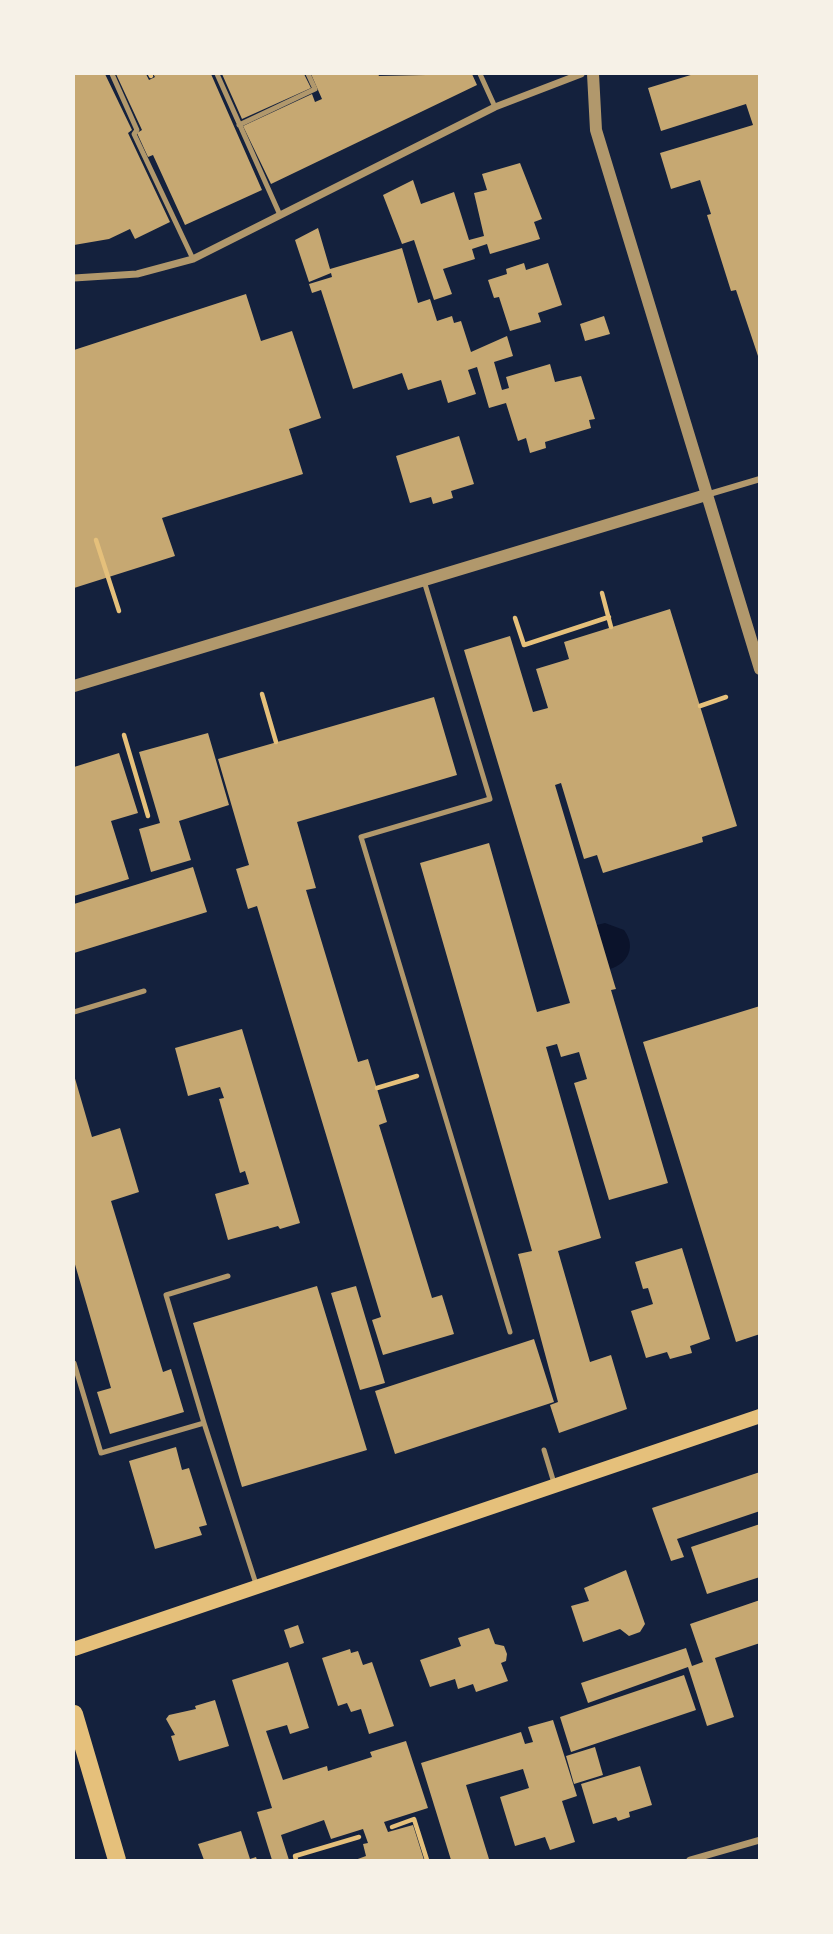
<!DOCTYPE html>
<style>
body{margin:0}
#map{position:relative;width:833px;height:1934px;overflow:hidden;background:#14213d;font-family:"Varela Round",sans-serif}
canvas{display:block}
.frame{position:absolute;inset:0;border:75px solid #f6f1e7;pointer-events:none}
</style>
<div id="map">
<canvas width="833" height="1934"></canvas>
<div class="frame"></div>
</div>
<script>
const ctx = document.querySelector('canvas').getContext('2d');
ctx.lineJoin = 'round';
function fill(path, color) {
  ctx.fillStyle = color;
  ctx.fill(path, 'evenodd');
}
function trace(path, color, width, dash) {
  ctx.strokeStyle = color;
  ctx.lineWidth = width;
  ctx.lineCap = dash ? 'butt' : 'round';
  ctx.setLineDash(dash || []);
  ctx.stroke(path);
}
const water = new Path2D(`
 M605 923 624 930C636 946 629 963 610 969L597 925Z`);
const building = new Path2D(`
 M74 74H105L132 130 128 133 170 222 135 239 130 229 109 239 74 245Z
 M116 74H146L149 80 155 77 153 74H211L262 190 185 225 153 155 148 157 137 133 142 130Z
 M222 74H304L311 88 242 119Z
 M311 74H378L379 76 472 74 477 85 271 184 243 126 312 94 315 102 322 99Z
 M694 74H760V362L736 290 731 291 707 215 711 214 700 180 671 189 660 153 753 125 746 104 661 131 648 88Z
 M520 163 542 219 534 222 540 239 490 254 487 244 472 249 475 259 443 269 452 294 434 300 414 240 402 244 383 195 413 180 421 204 454 192 469 240 484 236 474 193 487 190 482 174Z
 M318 228 330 269 402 248 418 303 430 299 437 321 452 316 454 323 461 321 471 352 507 336 513 356 494 362 502 390 509 388 506 377 550 364 555 382 581 376 595 419 589 420 591 428 545 442 546 448 530 453 526 438 518 441 506 403 489 408 477 367 468 370 476 394 448 403 441 380 408 390 402 373 353 389 321 290 312 293 309 284 332 277 331 273 309 282 295 240Z
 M524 263 526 270 548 263 562 305 538 313 541 322 510 331 499 297 494 298 488 280 507 274 506 269Z
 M246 294 261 341 292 331 321 418 289 429 303 474 162 518 175 556 74 588V350Z
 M604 316 610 334 585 341 580 324Z
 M459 436 474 484 451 491 453 498 433 504 431 497 410 503 396 456Z
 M670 609 737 826 702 837 703 842 603 873 597 855 584 859 561 783 555 785 615 986 616 989 611 990 668 1183 609 1200 574 1083 587 1079 579 1052 561 1057 557 1044 546 1047 601 1238 558 1251 590 1362 611 1355 627 1409 559 1433 550 1405 558 1402 518 1254 532 1251 420 863 489 843 537 1012 570 1003 464 650 510 636 533 712 548 708 536 669 569 659 564 642Z
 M434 697 457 775 297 822 316 888 306 890 358 1062 368 1059 387 1122 379 1125 432 1298 442 1295 454 1334 383 1355 372 1320 381 1317 257 906 248 909 236 869 249 865 218 759Z
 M208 733 229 805 179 821 191 860 151 872 139 829 160 823 139 752Z
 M119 753 138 813 111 821 129 879 74 896V767Z
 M193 867 207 912 74 953V904Z
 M760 1006V1334L736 1342 643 1042Z
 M242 1029 300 1223 280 1229 278 1226 228 1240 215 1194 249 1184 245 1171 240 1173 219 1099 224 1098 220 1087 188 1096 175 1048Z
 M74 1075 92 1137 120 1128 139 1192 111 1201 163 1372 171 1369 184 1412 110 1434 97 1392 111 1388 74 1261Z
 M682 1248 710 1339 690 1346 692 1353 670 1359 667 1352 646 1358 631 1311 653 1304 648 1288 643 1289 635 1262Z
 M317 1286 367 1450 242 1487 193 1323Z
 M356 1286 385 1383 360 1390 331 1293Z
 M534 1339 554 1402 395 1454 375 1391Z
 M176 1447 182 1470 189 1468 207 1525 199 1527 202 1535 155 1549 129 1461Z
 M760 1472V1511L677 1539 684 1557 671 1561 652 1508Z
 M760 1524V1577L707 1594 691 1547Z
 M626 1570 645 1624 640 1632 629 1636 620 1629 583 1642 571 1606 589 1601 584 1588Z
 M760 1600V1643L715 1658 734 1717 707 1726 688 1667 588 1703 581 1683 686 1648 692 1666 703 1662 690 1624Z
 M298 1625 304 1643 290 1648 284 1630Z
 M489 1628 495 1644 504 1646 507 1654 506 1661 501 1663 508 1681 476 1692 473 1684 458 1689 455 1679 430 1687 420 1660 461 1646 458 1638Z
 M350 1649 351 1653 358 1651 363 1665 372 1662 394 1726 369 1734 361 1709 351 1712 347 1703 338 1706 322 1658Z
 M288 1662 309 1728 290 1734 287 1725 266 1731 283 1780 327 1766 328 1771 372 1757 370 1752 406 1741 428 1808 384 1822 388 1832 413 1825 424 1860H355L366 1856 363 1844 368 1843 363 1829 331 1839 324 1820 281 1835 289 1860H272L257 1812 272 1808 232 1680Z
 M684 1675 696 1710 571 1752 560 1717Z
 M215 1700 229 1746 179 1761 171 1736 175 1735 166 1719 169 1715 196 1709 195 1706Z
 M553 1720 577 1796 562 1801 575 1842 550 1850 545 1837 515 1846 500 1797 529 1788 523 1769 466 1785 489 1859 451 1860 421 1763 521 1732 525 1744 533 1742 528 1727Z
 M595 1747 603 1775 574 1784 566 1756Z
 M640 1766 652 1805 629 1812 630 1817 618 1821 616 1817 593 1824 581 1784Z
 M241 1831 250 1859 256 1857 257 1860H204L198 1844Z`);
const path = new Path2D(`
 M150 74 151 76
 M96 540 119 611
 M602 593 611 627
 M515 618 524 645 609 617
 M262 694 276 742
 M700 706 726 697
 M124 735 148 816
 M377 1088 417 1076
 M392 1827 414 1819 427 1860
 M296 1860 295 1856 359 1837`);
const service = new Path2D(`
 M112 74 137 130 134 134 193 259
 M217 74 280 215
 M480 74 495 107
 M239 125 315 89 308 74
 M424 581 490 799 361 837 510 1332
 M74 1012 144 991
 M74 1363 101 1453 204 1423 166 1295 228 1276
 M204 1423 257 1587
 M544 1450 554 1483`);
const pedestrian = new Path2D(`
 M706 495 760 479`);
const minor = new Path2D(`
 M74 278 137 274 193 259 495 107 581 74
 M690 1860 760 1840`);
const tertiary = new Path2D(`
 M593 74 596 130 760 669
 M74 686 706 495`);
const secondary = new Path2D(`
 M74 1649 760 1416`);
const primary = new Path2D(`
 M74 1714 117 1860`);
fill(water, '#0b132b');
fill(building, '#c6a872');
trace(path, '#e5c07b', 4.5);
trace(service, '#b1986c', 5);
trace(pedestrian, '#b1986c', 6);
trace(minor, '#b1986c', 7);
trace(tertiary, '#b1986c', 12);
trace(secondary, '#e5c07b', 14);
trace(primary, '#e5c07b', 18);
</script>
